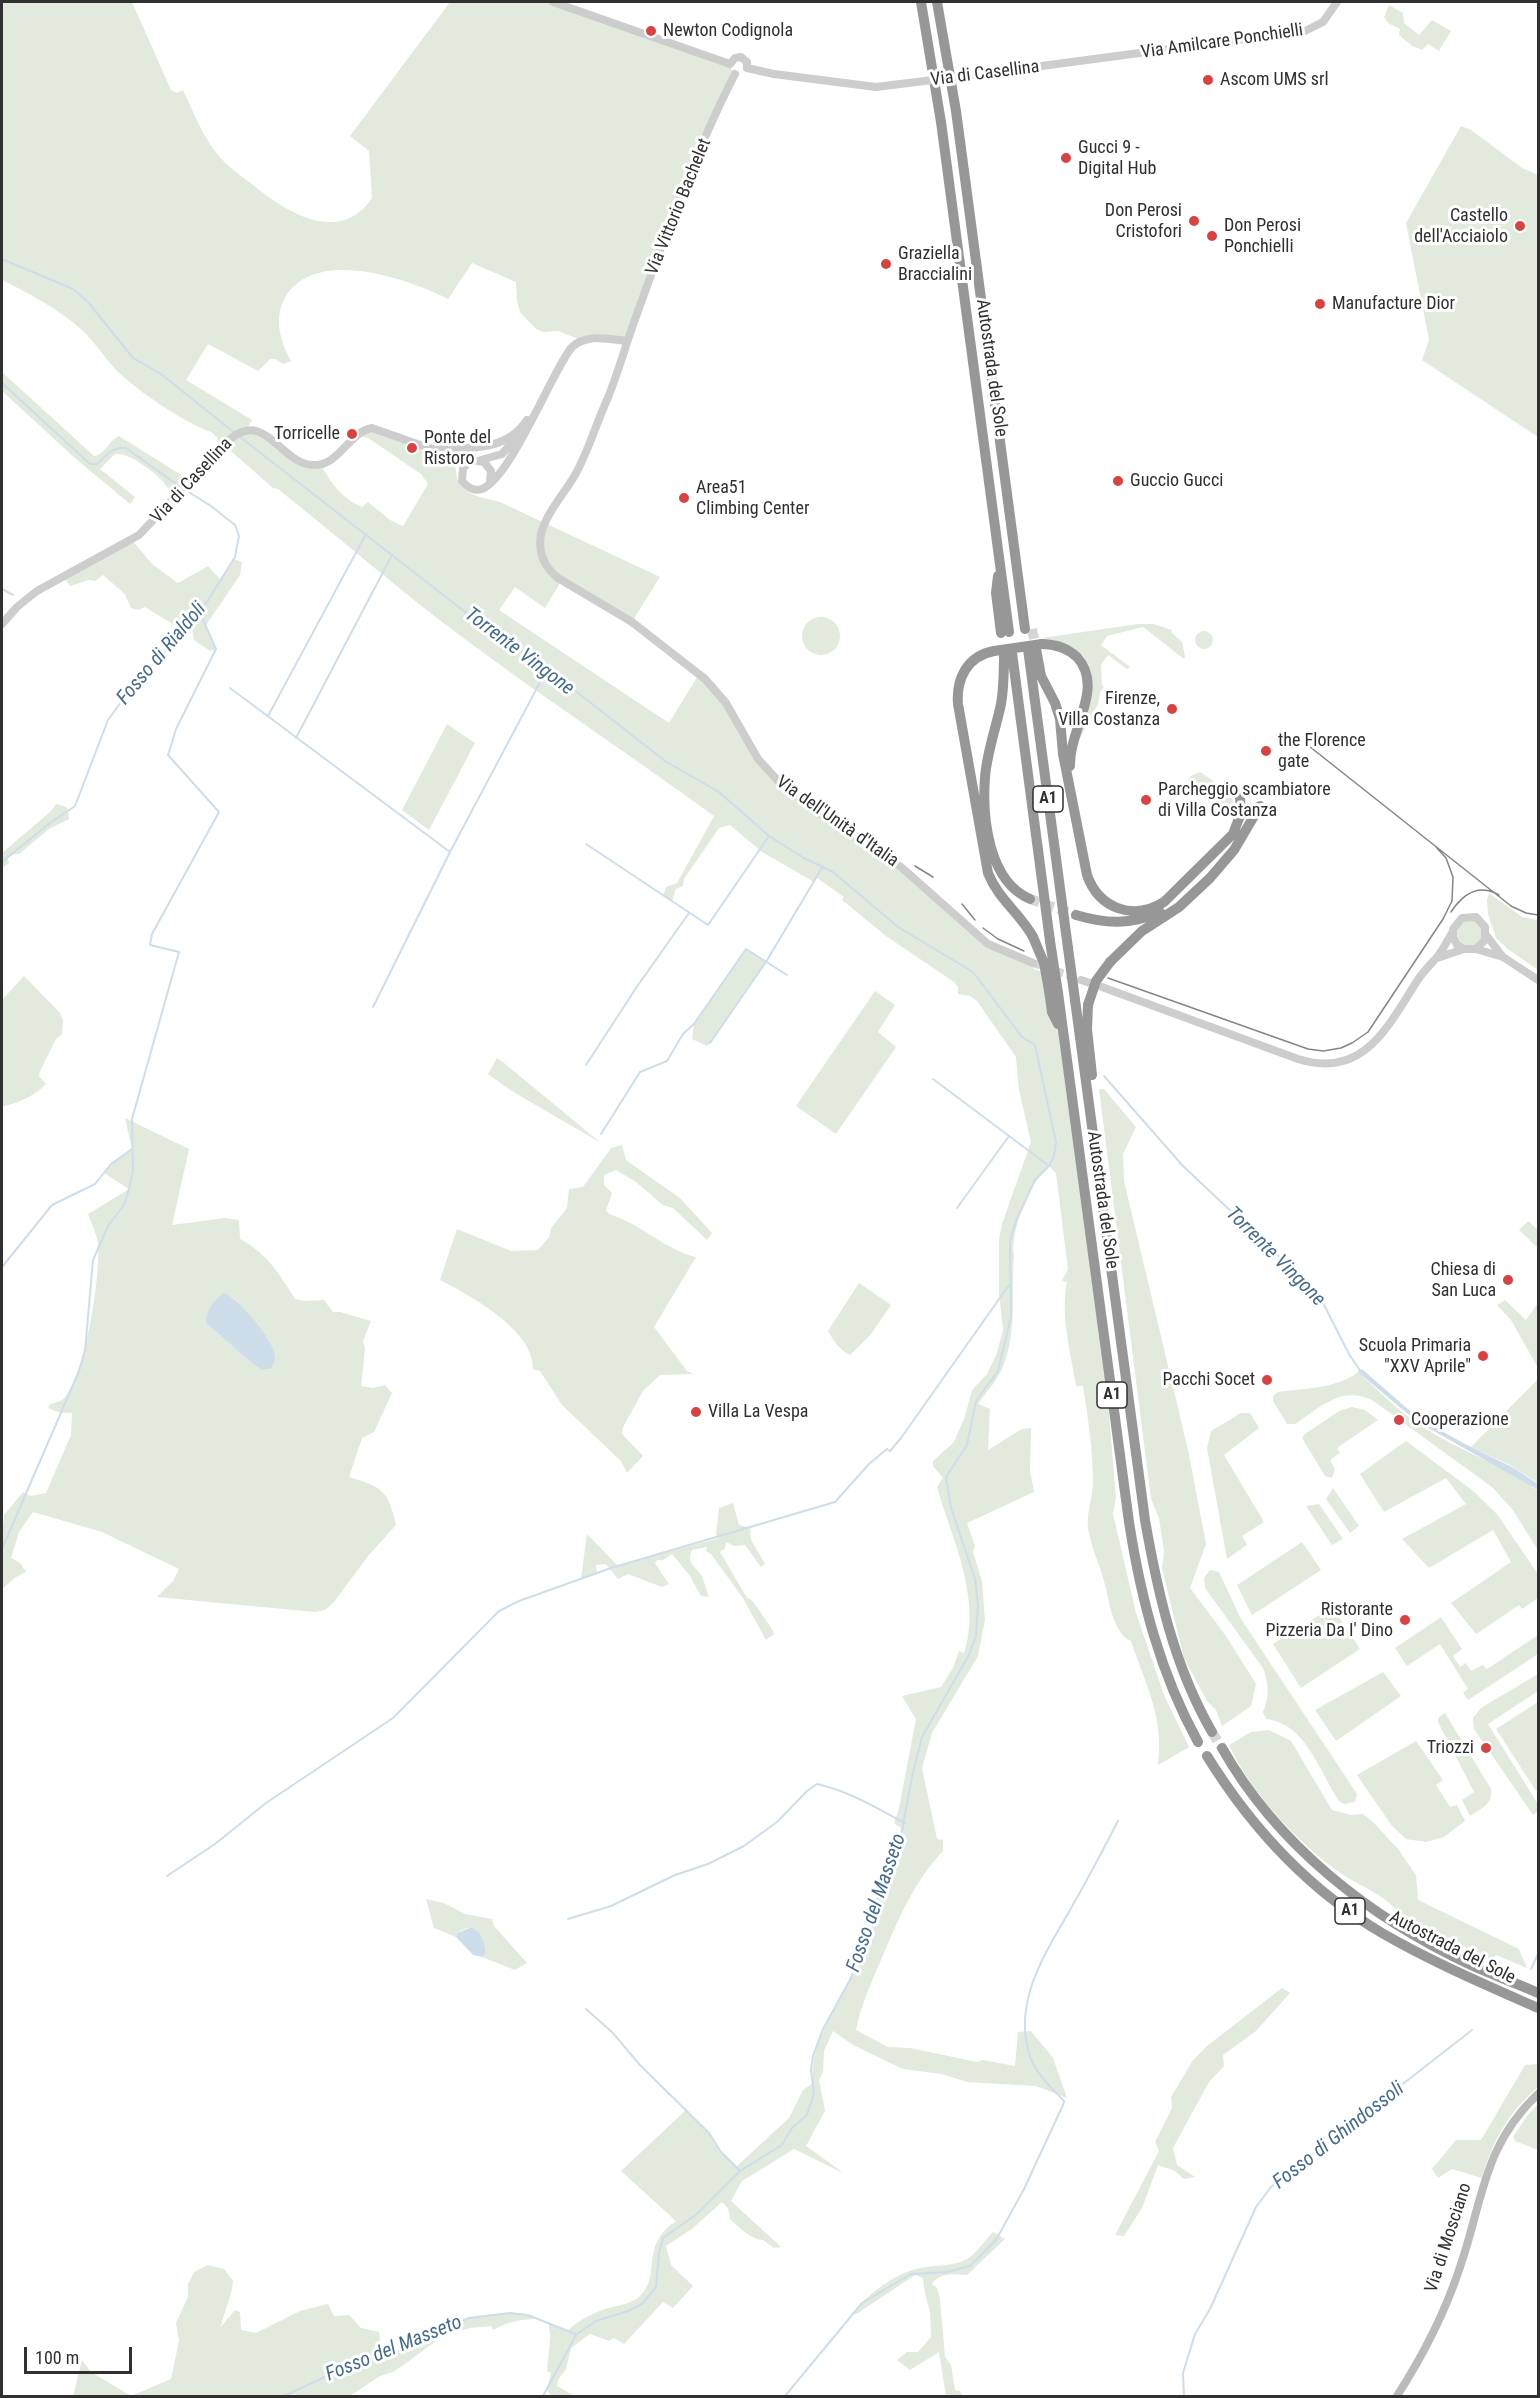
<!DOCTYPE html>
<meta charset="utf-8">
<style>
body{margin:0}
#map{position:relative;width:1540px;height:2398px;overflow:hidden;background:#fff;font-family:"Roboto Condensed",sans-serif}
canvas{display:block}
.frame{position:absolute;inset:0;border:3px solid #303030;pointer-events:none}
.scale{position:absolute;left:24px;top:2347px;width:108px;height:27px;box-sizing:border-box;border:3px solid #303030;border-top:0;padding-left:8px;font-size:18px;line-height:21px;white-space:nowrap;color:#303030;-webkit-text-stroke:4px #fff;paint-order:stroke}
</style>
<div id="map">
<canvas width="1540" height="2398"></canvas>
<div class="frame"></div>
<div class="scale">100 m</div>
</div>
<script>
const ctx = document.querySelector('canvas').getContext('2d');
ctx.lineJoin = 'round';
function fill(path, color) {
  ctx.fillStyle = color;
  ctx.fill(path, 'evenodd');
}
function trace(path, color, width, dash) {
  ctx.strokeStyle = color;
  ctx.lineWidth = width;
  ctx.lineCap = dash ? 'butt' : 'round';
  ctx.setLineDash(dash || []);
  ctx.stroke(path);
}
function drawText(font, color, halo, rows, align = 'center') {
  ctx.font = font + ' "Roboto Condensed",sans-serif';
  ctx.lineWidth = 6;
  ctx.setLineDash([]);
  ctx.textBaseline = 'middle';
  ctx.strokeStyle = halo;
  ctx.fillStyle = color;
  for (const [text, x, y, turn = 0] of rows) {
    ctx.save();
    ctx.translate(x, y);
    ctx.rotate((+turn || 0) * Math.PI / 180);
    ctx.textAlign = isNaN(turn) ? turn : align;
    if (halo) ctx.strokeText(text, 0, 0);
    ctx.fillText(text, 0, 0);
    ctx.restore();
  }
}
const green = new Path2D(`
 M2 2H132L171 90 177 93 183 90C194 113 202 135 218 155 228 167 241 176 253 185 286 212 340 246 372 198L369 151 350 136 450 2H553L730 67 733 72 684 191 627 341 581 340 558 331 543 332 536 329 520 312 517 301 516 282 472 263 448 299C408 279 317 247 286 296 273 317 280 341 291 361L283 364 275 359H270L258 371 208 344 186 380 252 420 247 428 296 458 321 465C330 482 342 499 362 507L368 502 390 520 403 526 428 484 421 474 368 438 361 436 369 428 455 459C454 464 456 466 456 472 458 495 481 497 500 502L660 577 632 622 562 580 545 608 515 587 499 610 669 723 699 674 714 687 748 743 777 780 875 849 980 937 1033 963 1034 969 1046 973 1064 1037 1100 1306 1116 1498 1113 1514 1136 1613 1164 1695 1189 1747 1158 1765C1164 1716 1146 1686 1131 1641 1112 1633 1109 1598 1104 1581 1099 1563 1091 1547 1088 1528 1086 1513 1093 1497 1093 1482 1093 1450 1088 1418 1083 1386H1076C1071 1353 1060 1315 1067 1282L1062 1281 1068 1269 1056 1173 1049 1166C1031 1180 1009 1233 1014 1256 1011 1293 1017 1329 1004 1364 999 1379 987 1391 978 1404L990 1409 988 1450 1022 1429 1031 1428 1030 1471 1034 1492 967 1523 975 1546 973 1552 982 1581 985 1620 978 1656 932 1733 922 1768 937 1839 943 1840V1851C913 1883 898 1920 881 1960 871 1983 861 2005 856 2030L888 2047 910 2048 977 2062 983 2060 1015 2066 1018 2032 1031 2031 1053 2058 1067 2098 1036 2086 967 2082 942 2074 903 2069 853 2045 833 2031 824 2051 823 2072 819 2080 825 2111 806 2146 845 2174 794 2149 742 2181 731 2201 781 2247 774 2248 763 2240C751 2240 739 2227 730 2219L728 2208 722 2202 693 2228 666 2246 671 2265 693 2286 673 2308 663 2302 624 2344 614 2338 609 2341 590 2334 571 2348 566 2369 558 2380 557 2386 575 2396H551L547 2389 551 2373 547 2371C548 2360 549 2350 550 2339 551 2333 548 2329 549 2323L568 2330C577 2322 589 2315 600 2311 611 2306 630 2305 639 2297 663 2275 638 2247 676 2221L621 2171 686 2110 709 2133 721 2152 737 2166 789 2118 803 2090 813 2083C809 2044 834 2014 849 1980 857 1964 859 1944 865 1927 878 1895 900 1864 903 1829L894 1823 899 1808 916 1719 902 1696 941 1687 953 1668 959 1651 964 1653C982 1598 952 1539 937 1487L943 1478 933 1466V1461L954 1442 965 1416 972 1390 987 1374 997 1353 1003 1330 999 1293V1239L1002 1224 1031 1142 1019 1090 1016 1057 977 1001 970 996 958 994V987L954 982 886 936 842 900 844 897 817 878 814 882 762 852 730 825 719 828 684 879 683 886 676 889 672 901 663 896 666 887 677 883 714 816C632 756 547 700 466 640 401 592 341 539 278 489L273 488 224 445 175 499C170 495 171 492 167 487 161 476 128 451 115 454L100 469 135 497 130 504 76 459 2 391V372L94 456C105 455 109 440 119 436L186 478 218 443 217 437 211 432C183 422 136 390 115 369 104 357 95 342 83 331 59 309 30 294 2 280Z
 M1389 5 1403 13 1404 23 1419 35 1432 20 1451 31 1439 51 1428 44 1422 50 1412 46 1399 35 1400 29 1388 23 1384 17Z
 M1461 126 1471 130 1522 168 1538 175V437L1422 360 1429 340 1406 223Z
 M132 540 152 564 178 583 208 566 220 579 234 559 242 562 240 575 206 625 216 649 210 651 194 640 191 624 184 631 145 607 138 610 131 608 125 594 103 575 95 581 89 580 70 586 64 577Z
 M802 636a19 19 0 1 1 38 0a19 19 0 1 1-38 0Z
 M1138 624H1153L1172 630 1171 632 1182 642 1185 657 1184 659 1143 627 1107 636 1101 645 1130 667 1127 669 1108 655 1101 665 1102 685 1104 686 1100 693 1098 704 1078 742C1093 695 1111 647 1042 638Z
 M1195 640a9 9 0 1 1 18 0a9 9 0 1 1-18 0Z
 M447 724 475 743 429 830 402 810Z
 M1200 772 1228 791 1237 810 1234 817 1188 782 1189 777Z
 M56 804 67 807 69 819 49 829 19 854H11L7 857 9 863 2 868V853L50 812Z
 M1489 893 1522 917 1538 920V970L1509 950 1496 938 1488 914 1487 900Z
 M1457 933a13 13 0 1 1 26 0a13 13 0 1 1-26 0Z
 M746 949 766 962 710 1043 707 1046 692 1039 694 1024Z
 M24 976 60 1013 63 1020 62 1034 56 1039 40 1071 39 1076 46 1084C33 1097 19 1102 2 1107V1000Z
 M875 991 895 1005 878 1032 896 1047 836 1134 796 1106Z
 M497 1058 504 1063 601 1143 510 1090 488 1074Z
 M1099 1089H1104L1136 1127 1123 1154 1124 1181 1188 1450 1206 1544 1190 1588 1226 1636 1256 1684 1251 1706 1222 1726 1216 1710 1207 1701 1184 1658 1162 1568 1164 1551 1159 1518 1151 1499Z
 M125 1118 189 1149 172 1225 225 1218 239 1220 240 1239C267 1253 280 1275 295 1299L304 1301 324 1300 333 1312H340L371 1321 363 1341 365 1349 361 1386 373 1388 385 1385 392 1393 374 1432 362 1438 349 1477C382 1487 388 1490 396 1525L368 1556 334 1602 325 1610 315 1612 157 1597 173 1581 179 1569 102 1532 33 1512 19 1532 11 1558 20 1563 26 1572 16 1577 2 1589V1537L4 1515 23 1492 30 1496 46 1493 71 1435 72 1413H61L48 1408 50 1404C56 1403 62 1401 66 1396 85 1371 101 1276 98 1244 97 1234 91 1223 88 1214L129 1189 104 1173 118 1158 132 1149ZM224 1294C247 1298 261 1348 270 1369L262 1370 254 1365 206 1323Z
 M622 1145 626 1160 681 1199 712 1233 707 1240 673 1208 663 1205 636 1182 616 1170 604 1175V1185L612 1193 606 1210 609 1214C640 1223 665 1250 696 1257L654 1327 687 1371 693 1374 660 1375 643 1391 623 1427 622 1434 643 1456 627 1473 621 1461 562 1405 540 1371 533 1369C534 1330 471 1296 440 1280L457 1229 511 1251 538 1250 549 1237 551 1228 567 1208 569 1189 583 1187 611 1148Z
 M1528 1221 1538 1230V1248L1519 1230Z
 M859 1283 891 1305 871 1334 850 1355C837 1348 835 1342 828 1331Z
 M1505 1300 1526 1320 1538 1303V1368L1511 1320 1497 1305Z
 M1358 1372C1375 1387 1392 1405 1410 1418 1450 1448 1499 1462 1538 1491V1550L1512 1509 1492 1487 1372 1400C1341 1385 1319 1408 1295 1424H1287L1273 1401V1396L1278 1392C1304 1388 1337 1389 1358 1372Z
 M1538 1379V1483L1510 1465 1471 1447Z
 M1352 1407 1365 1410 1378 1420 1337 1448 1340 1453 1330 1460 1335 1469 1332 1478 1325 1476 1302 1438 1305 1434 1339 1411Z
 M1241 1413H1250L1259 1428 1224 1455 1264 1522 1242 1536 1247 1545 1227 1559 1207 1448 1211 1431Z
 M1406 1441 1472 1490 1497 1514 1538 1574V1598L1522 1609 1519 1605 1476 1634 1451 1603 1511 1562 1493 1530 1429 1568 1402 1539 1466 1504 1446 1478 1384 1512 1360 1474Z
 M1333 1488 1359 1526 1350 1533 1326 1499Z
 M733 1503 739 1525 750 1528 751 1540 765 1564 761 1567 745 1545 734 1546 726 1542 725 1548 720 1552 747 1598 752 1600 772 1629 774 1634 766 1640 743 1598 711 1554 706 1551 707 1547 692 1550C687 1562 692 1564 699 1572 704 1578 706 1590 709 1597L701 1596 690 1576 672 1554 663 1560H657L655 1563 669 1584 662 1587 628 1574 618 1579 606 1564 596 1565 597 1574 581 1579 587 1534 618 1566 719 1538 716 1534 719 1508Z
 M1319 1504 1343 1539 1332 1545 1306 1506Z
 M1302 1542 1321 1570 1252 1615 1237 1585Z
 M1210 1570 1219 1572 1241 1619 1357 1794 1355 1802 1344 1804 1340 1802C1319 1772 1307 1724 1266 1719L1263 1712C1269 1697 1269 1684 1263 1668L1205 1588 1204 1578Z
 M1332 1607 1360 1649 1301 1688 1273 1644Z
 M1441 1617 1462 1649 1453 1656 1460 1667 1466 1663 1471 1671 1483 1665 1487 1669 1538 1635V1654L1468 1700 1463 1693 1468 1689 1440 1644 1407 1666 1395 1648Z
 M1383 1672 1401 1696 1336 1741 1315 1710Z
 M1538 1674V1691L1488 1724 1538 1804V1811L1533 1815 1474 1729 1473 1718 1481 1708Z
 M1538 1702V1789L1536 1791 1496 1729Z
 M1445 1713 1491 1789C1493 1804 1482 1808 1470 1816L1462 1800 1474 1792 1438 1722 1439 1717Z
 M1269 1730 1291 1741 1332 1810 1351 1815 1363 1814 1373 1822 1398 1849 1416 1875 1418 1900 1519 1949 1527 1968 1496 1955 1492 1960 1401 1916C1387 1896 1366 1889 1345 1876 1302 1848 1250 1792 1229 1745L1251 1732Z
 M1416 1741 1443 1780 1436 1785 1450 1807 1457 1805 1465 1821 1444 1837 1426 1842 1406 1839 1392 1826 1357 1775Z
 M426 1899 444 1903 465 1914 492 1919 494 1926 527 1963 515 1970 482 1957 485 1954 476 1929C469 1926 463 1929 457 1933L456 1937 434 1928Z
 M1282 1988 1290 1993 1256 2031 1223 2055 1224 2066 1209 2082 1173 2148 1177 2165 1195 2177 1184 2179 1175 2171 1158 2165 1142 2208 1124 2236 1115 2235 1159 2151 1155 2142 1172 2108 1171 2097 1193 2060 1207 2046Z
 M1538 2064V2087C1509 2112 1492 2141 1482 2178L1452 2169 1438 2178 1432 2169 1456 2140H1481L1525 2065Z
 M1538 2104V2150L1515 2141 1513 2137 1527 2116Z
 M993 2232 1005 2239 967 2275C953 2274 940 2272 932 2284L937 2288 940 2299 945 2357 951 2365 955 2390 960 2391 962 2396H946L939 2352 910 2370 897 2360 907 2352H918L931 2337 930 2311 925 2294 923 2278 915 2275 858 2313 850 2316C868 2294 897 2270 927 2267 940 2265 960 2266 971 2256 979 2250 986 2239 993 2232Z
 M208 2265 224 2269 233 2281C232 2297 224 2311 221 2327L235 2310 240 2312 241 2330 256 2333 300 2311 328 2304 334 2316 349 2315 361 2328 379 2332 380 2340 388 2355C406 2351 419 2340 435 2332 465 2316 507 2307 540 2319 522 2319 509 2321 493 2330L492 2326 470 2328 444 2335 409 2361 393 2372 380 2376 350 2396H297L295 2394 289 2396H73L82 2360 91 2372 131 2396 171 2379 179 2341 176 2323 188 2297V2284L194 2272Z`);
const water = new Path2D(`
 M224 1293C238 1297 274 1341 275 1356 276 1361 273 1365 270 1369L262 1370 254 1365 206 1323C206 1310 214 1300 224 1293Z
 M1362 1369 1418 1418 1467 1445 1514 1468 1538 1484V1490L1416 1421 1358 1372Z
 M472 1927C481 1931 486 1945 485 1954L482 1957 473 1955 456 1937 457 1933Z`);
const stream = new Path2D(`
 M2 259 73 289 88 302 133 358 161 374 236 434
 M2 383 90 464H97C106 456 113 446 126 448L179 486 211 506 235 525 239 536 235 557 200 613 133 686 108 720 75 806 50 823 2 862
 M240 437 469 615 559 678 665 761 719 792 769 836 804 858 833 872 898 927 973 972 1022 1037 1035 1045 1056 1142 1054 1156 1049 1166 1035 1180 1016 1221 1010 1241 1011 1317 998 1371 976 1401 967 1445 946 1477 951 1508 975 1579 978 1605 976 1636 969 1655 922 1737 912 1777 897 1857 875 1903 861 1938 851 1978 823 2029 813 2056 811 2070 814 2093 807 2115 792 2128 782 2145 740 2171 697 2214 663 2238 659 2253 656 2287 642 2304 628 2311 596 2321 576 2335 543 2396
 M2 589 13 595
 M230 688 450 852
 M268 716 366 534
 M296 738 392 555
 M586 844 708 925 769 836
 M373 1007 450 852 546 671
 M710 1043 766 962 823 866
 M586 1065 636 988 689 913
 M1104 1076 1183 1166 1304 1280 1320 1297 1349 1354 1361 1372
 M933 1079 1049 1166
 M601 1134 640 1072 667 1061 683 1034 694 1024 746 949 787 975
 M957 1208 1009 1136
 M2 1267 52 1205 95 1184 111 1164 132 1149
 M2 1549 79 1371 85 1351 93 1260 108 1226 124 1205 129 1189 133 1171 132 1119 179 952 150 945 152 934 219 812 168 755 176 729 216 649 200 613
 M167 1876 215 1844 266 1803 393 1718 499 1611 519 1601 611 1568 835 1502 869 1464 887 1449 890 1451 901 1438 1009 1285
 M568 1919 611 1906 675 1875 708 1864 744 1846 777 1822 807 1791 817 1784C849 1791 876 1808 905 1823
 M1531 1969 1538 1954
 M586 2009 613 2033 639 2064 709 2133 721 2152 740 2171
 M284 2396 355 2363 407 2349 436 2331 469 2318 510 2313 528 2315 575 2334
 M785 2396 862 2303 911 2274 947 2272 970 2266 996 2240 1024 2189 1063 2105 1064 2101C1049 2085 1034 2073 1028 2050 1014 1994 1050 1947 1075 1901 1090 1875 1104 1848 1118 1821
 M1184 2396 1183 2373 1195 2334 1210 2309 1256 2207 1271 2187 1472 2030`);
const tertiaryTunnel = new Path2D(`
 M1033 963 1074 977`);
const motorwayTunnel = new Path2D(`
 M1032 629 1036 649
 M1030 899 1076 915
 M1212 1732 1222 1748`);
const tertiary = new Path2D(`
 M553 2 730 64
 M730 64 735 58 741 57 747 62V68
 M747 68 774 74 876 87
 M989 73 1305 31 1323 22 1337 2
 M735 74C696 150 666 233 637 314 626 343 619 371 607 400 596 424 588 452 575 475 564 494 546 513 541 534 538 552 544 567 558 578L632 622 705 679 726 703 758 759 781 784 831 822 901 867 988 944 1033 963
 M440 447C471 449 508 450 527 420
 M481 460 502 454 516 438
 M490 482 491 471 484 462 472 460 463 468 462 481C467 487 473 492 482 489 511 477 550 376 571 348 586 333 609 339 627 341
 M2 624 17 607 37 591 139 535 229 440C266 408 280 465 314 465 339 466 349 432 372 428L420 445 472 460
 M1486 935 1502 956
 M1476 949 1485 940V927L1476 917 1462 918 1453 929V937L1457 945 1464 949H1476L1503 957 1538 980
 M1437 958 1464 949
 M1081 980 1090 983
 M1102 987 1298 1059C1365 1080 1389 1024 1419 978 1425 970 1431 964 1437 957 1443 950 1447 941 1452 933`);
const secondary = new Path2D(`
 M1397 2396C1422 2357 1444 2315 1459 2270 1483 2202 1482 2147 1538 2094`);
const motorway = new Path2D(`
 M921 2 941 122 1009 632
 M937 2 956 111 1025 629
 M998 576 996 593 1001 633
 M1042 644C1056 644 1067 648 1077 657 1105 688 1069 729 1070 766
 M1028 649 1068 948
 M1036 649 1041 676 1055 703 1060 719 1063 754 1087 875C1099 909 1134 921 1164 902L1233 834 1241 813 1240 798
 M994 651C967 656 956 679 958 704L988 873C998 899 1020 913 1033 937
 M1004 653C1004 670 1004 687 1001 704 996 728 987 752 985 777 982 817 988 881 1030 899
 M1012 653 1050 941
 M1076 915C1106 924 1131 925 1160 912
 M1110 962 1142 931 1179 907 1210 878 1234 850 1260 806
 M1049 990 1052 1012 1058 1024
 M1058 993 1129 1522C1141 1599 1160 1673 1198 1742
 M1075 1000 1145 1520C1158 1594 1174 1666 1212 1732
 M1088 1005 1087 1029 1092 1075
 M1222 1748C1277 1845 1370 1918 1471 1965 1493 1975 1516 1983 1538 1993
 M1207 1756C1251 1827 1309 1890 1382 1933 1432 1962 1486 1985 1538 2008`);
const tram = new Path2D(`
 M1295 735 1511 906 1526 913 1538 915
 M915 866 933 877
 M962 904 975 920
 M1451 912C1463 894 1478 883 1499 895
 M983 928 998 939 1024 951
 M1108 978 1308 1049 1323 1051 1341 1048 1352 1043 1368 1032 1443 919 1452 901 1453 877 1446 858 1436 847`);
const tertiaryBridge = new Path2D(`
 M876 87 989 73`);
const motorwayBridge = new Path2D(`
 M994 651 1042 644
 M1033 937 1044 963 1049 990
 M1050 941 1058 993
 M1068 948 1075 1000
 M1088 1005 1096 981 1110 962`);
const markers = [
 [651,31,6,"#d94241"],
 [1208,80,6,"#d94241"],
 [1066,158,6,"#d94241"],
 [1194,221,6,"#d94241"],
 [1520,226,6,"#d94241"],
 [1212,236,6,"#d94241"],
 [886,264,6,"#d94241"],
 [1320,304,6,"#d94241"],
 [352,434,6,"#d94241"],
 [412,448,6,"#d94241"],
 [1118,481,6,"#d94241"],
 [684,498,6,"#d94241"],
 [1172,709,6,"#d94241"],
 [1266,751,6,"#d94241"],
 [1146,800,6,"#d94241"],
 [1508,1280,6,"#d94241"],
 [1483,1356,6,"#d94241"],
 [1267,1380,6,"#d94241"],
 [696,1412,6,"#d94241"],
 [1399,1420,6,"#d94241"],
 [1405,1620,6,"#d94241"],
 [1486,1748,6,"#d94241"]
];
const shields = [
 [1048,799,30],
 [1112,1395,30],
 [1350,1911,30]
];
const shieldNames = [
 ["A1",1048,799],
 ["A1",1112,1395],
 ["A1",1350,1911]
];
const poiNames = [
 ["Newton Codignola",663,31],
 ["Ascom UMS srl",1220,80],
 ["Gucci 9 -",1078,148],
 ["Digital Hub",1078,169],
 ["Don Perosi",1182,211,"right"],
 ["Cristofori",1182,232,"right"],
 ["Castello",1508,216,"right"],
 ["dell'Acciaiolo",1508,237,"right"],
 ["Don Perosi",1224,226],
 ["Ponchielli",1224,247],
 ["Graziella",898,254],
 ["Braccialini",898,275],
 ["Manufacture Dior",1332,304],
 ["Torricelle",340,434,"right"],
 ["Ponte del",424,438],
 ["Ristoro",424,459],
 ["Guccio Gucci",1130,481],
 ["Area51",696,488],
 ["Climbing Center",696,509],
 ["Firenze,",1160,699,"right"],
 ["Villa Costanza",1160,720,"right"],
 ["the Florence",1278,741],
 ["gate",1278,762],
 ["Parcheggio scambiatore",1158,790],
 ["di Villa Costanza",1158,811],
 ["Chiesa di",1496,1270,"right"],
 ["San Luca",1496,1291,"right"],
 ["Scuola Primaria",1471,1346,"right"],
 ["\"XXV Aprile\"",1471,1367,"right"],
 ["Pacchi Socet",1255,1380,"right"],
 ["Villa La Vespa",708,1412],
 ["Cooperazione",1411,1420],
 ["Ristorante",1393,1610,"right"],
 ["Pizzeria Da I' Dino",1393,1631,"right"],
 ["Triozzi",1474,1748,"right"]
];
const streetNames = [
 ["Via Amilcare Ponchielli",1222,42,-8],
 ["Via di Casellina",985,74,-7],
 ["Via Vittorio Bachelet",679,207,-68],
 ["Autostrada del Sole",991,368,82],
 ["Via di Casellina",192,481,-47],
 ["Via dell'Unità d'Italia",837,822,35],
 ["Autostrada del Sole",1102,1200,82],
 ["Autostrada del Sole",1452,1948,27],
 ["Via di Mosciano",1449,2238,-72]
];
const waterNames = [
 ["Torrente Vingone",519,652,37],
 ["Fosso di Rialdoli",162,654,-50],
 ["Torrente Vingone",1275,1257,45],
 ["Fosso del Masseto",877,1903,-71],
 ["Fosso di Ghindossoli",1339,2136,-38],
 ["Fosso del Masseto",394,2349,-22]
];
fill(green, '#e2e9dd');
fill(water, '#ceddea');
trace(stream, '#ceddea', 2);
trace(tertiaryTunnel, '#d6d6d6', 8, [8, 4]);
trace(motorwayTunnel, '#d6d6d6', 10, [10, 5]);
trace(tertiary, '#cdcdcd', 8);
trace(secondary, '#bababa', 8);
trace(motorway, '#979797', 10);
trace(tram, '#858585', 1.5);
trace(tertiaryBridge, '#cdcdcd', 8);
trace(motorwayBridge, '#979797', 10);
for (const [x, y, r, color] of markers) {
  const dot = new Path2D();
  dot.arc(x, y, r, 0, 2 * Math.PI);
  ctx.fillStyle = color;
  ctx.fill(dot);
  trace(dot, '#fff', 2);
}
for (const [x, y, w] of shields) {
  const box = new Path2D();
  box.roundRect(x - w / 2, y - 13, w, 26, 4.5);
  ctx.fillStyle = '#fff';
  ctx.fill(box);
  trace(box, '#303030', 1.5);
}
drawText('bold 16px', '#303030', null, shieldNames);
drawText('18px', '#303030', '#fff', poiNames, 'left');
drawText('18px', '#303030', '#fff', streetNames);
drawText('italic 20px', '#446b8d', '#fff', waterNames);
</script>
